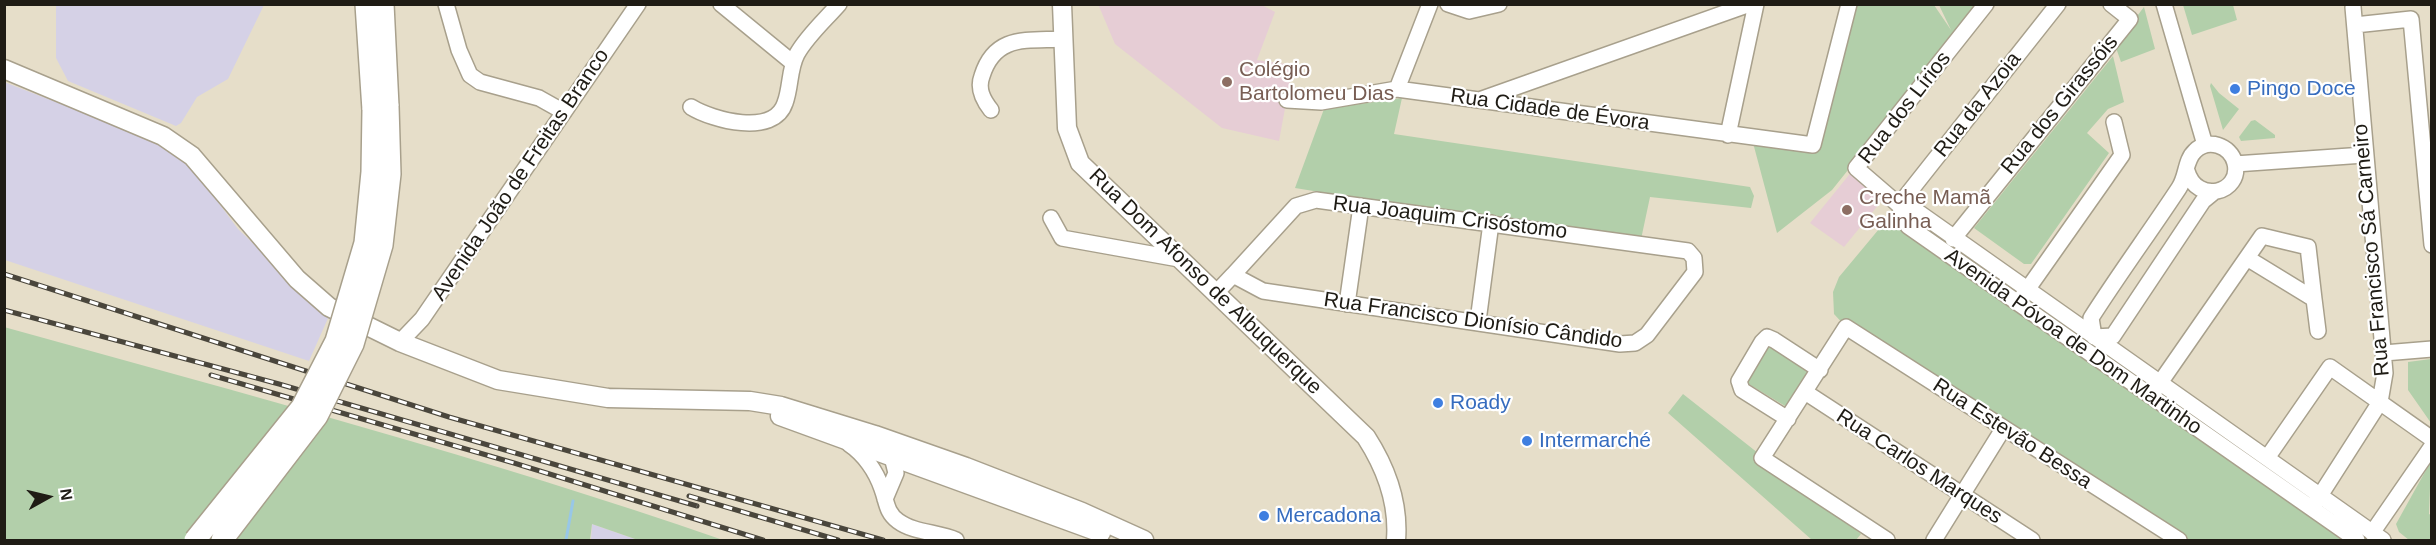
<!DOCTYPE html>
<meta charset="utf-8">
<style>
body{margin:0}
#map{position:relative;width:2436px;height:545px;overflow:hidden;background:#e6dec9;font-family:Arial,sans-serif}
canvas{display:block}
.frame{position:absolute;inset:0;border:6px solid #1f1c15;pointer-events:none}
.north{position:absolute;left:18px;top:467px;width:60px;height:60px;-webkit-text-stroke:4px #fff;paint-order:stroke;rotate:82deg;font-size:16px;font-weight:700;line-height:24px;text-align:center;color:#1f1c15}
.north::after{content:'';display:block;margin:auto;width:21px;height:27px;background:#1f1c15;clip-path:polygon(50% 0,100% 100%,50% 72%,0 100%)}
</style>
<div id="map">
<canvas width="2436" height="545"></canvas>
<div class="frame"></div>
<div class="north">N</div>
</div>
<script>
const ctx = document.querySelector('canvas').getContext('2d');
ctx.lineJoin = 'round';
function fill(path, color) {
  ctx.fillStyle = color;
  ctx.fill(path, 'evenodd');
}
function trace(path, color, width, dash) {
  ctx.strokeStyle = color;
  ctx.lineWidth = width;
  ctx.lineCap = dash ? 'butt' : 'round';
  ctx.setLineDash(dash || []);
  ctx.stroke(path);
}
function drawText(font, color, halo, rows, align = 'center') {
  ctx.font = font + ' Arial,sans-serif';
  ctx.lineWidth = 4.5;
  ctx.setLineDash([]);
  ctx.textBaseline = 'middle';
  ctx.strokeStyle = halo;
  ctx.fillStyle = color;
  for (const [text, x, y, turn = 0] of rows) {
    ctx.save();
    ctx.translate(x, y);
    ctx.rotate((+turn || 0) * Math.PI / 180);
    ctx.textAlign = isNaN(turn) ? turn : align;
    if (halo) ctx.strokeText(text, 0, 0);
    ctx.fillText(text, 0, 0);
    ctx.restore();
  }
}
const industrial = new Path2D(`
 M56 5V4L264 5 228 79 197 97 181 123 176 126 68 81 56 58Z
 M4 82 157 141 192 167 238 229 329 316 309 361 5 260Z
 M592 524 638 540H591Z`);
const education = new Path2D(`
 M1098 4H1260L1275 12 1257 60 1293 65 1279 141 1222 128 1115 44Z
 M1853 170 1884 198 1844 247 1810 223Z`);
const green = new Path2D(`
 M1849 5H1934L1951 30 1939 5H1980L1832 190 1777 233 1752 139 1813 145Z
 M2183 5H2233L2237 20 2192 35Z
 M2144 7 2155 49 2121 62 2115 45Z
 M2113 56 2124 102 2108 109 2087 133 2109 153 2031 264H2024L1974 228Z
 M2211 83 2219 93 2239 109 2223 130 2210 86Z
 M1402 98 1394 134 1750 187 1754 196 1751 208 1650 197 1640 244 1295 188 1324 109Z
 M2255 120 2275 135V138L2241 141 2239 137 2251 121Z
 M1899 205 1908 226 2355 540H2174L1846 327 1834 314 1833 292 1839 277Z
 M4 327C245 394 487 458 723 540H638L592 524 590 540H5Z
 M1771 343 1814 370 1790 409 1747 383Z
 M2431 359H2432L2431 423 2408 390V362Z
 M1683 394 1861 534 1856 540H1812L1668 413Z
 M2431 461 2429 514 2431 515V540H2409L2399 532 2396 524Z`);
const stream = new Path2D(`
 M566 540 573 501`);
const minor = new Path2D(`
 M446 4 459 50 470 75 480 82 539 98 564 112
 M721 4 793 63
 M1448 4 1469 11 1499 4
 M1986 4 1856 168 1899 205 1918 212 2383 540
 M2164 4 2205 145
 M2355 25 2411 19 2432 245
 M1397 89 1430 4
 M1482 99 1750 4
 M1287 100 1321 102 1397 89 1813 145 1849 4
 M691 107C712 120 774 137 785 103 791 87 789 69 797 54 807 36 825 20 839 4
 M991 110C983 100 977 89 982 76 995 34 1027 41 1063 39
 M1728 135 1756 4
 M2235 164 2364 155
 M1899 205 1908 226 2357 540
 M1899 205 2058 4
 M1051 218 1062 238 1179 259
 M1953 239 2130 19 2111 4
 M1215 294 1233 275 1263 291 1620 344 1635 343 1647 335 1695 272 1694 258 1688 251 1316 200 1296 206 1233 275
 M2022 297 2122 155 2114 122
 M2314 299 2318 331
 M1347 304 1361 206
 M1478 321 1491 223
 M2094 337 2091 318C2119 274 2150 232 2179 188 2187 176 2185 160 2195 151 2208 138 2230 145 2235 163 2242 193 2197 205 2187 171
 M2094 337 2113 336 2203 201 2214 192
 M400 342 422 319 638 4
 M2384 353 2432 349
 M2155 390 2262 236 2308 247 2314 299 2247 258
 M1805 392 2032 540
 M1788 419 1742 390 1739 381 1762 342 1767 337 1774 340 1820 370
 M849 444C864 454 876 471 882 489 887 502 886 512 898 521 914 533 939 532 956 540
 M2267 458 2330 367 2432 439
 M885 499 896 473 890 449
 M2316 502 2380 402 2385 373 2353 7
 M2372 533 2432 446
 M1887 540 1762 458 1846 327 2179 540
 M1934 540 2003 429`);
const major = new Path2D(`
 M1062 4 1067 128 1080 163 1366 437C1386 468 1399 502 1396 540
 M4 69 163 136 192 156 297 279 329 307 400 342 498 380 608 398 750 401 781 406 875 435 966 467 1082 512 1144 540
 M780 416 1101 533`);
const highway = new Path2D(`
 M366 4 373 110
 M383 4 388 106`);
const rail = new Path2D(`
 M4 274 449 417 883 540
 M4 310 279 384 697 506
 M211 375 514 463 763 540
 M689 496 838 540`);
const highwayBridge = new Path2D(`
 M195 540 302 407 336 341 365 243 372 172 373 110
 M222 540 317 416 353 344 382 245 390 174 388 106`);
const markers = [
 [1227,82,6,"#8d6e63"],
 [2235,89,6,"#3f7fe0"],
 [1847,210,6,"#8d6e63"],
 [1438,403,6,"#3f7fe0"],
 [1527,441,6,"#3f7fe0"],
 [1264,516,6,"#3f7fe0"]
];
const educationNames = [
 ["Colégio",1239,70],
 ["Bartolomeu Dias",1239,94],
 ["Creche Mamã",1859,198],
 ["Galinha",1859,222]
];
const shopNames = [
 ["Pingo Doce",2247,89],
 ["Roady",1450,403],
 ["Intermarché",1539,441],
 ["Mercadona",1276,516]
];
const streetNames = [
 ["Rua da Azoia",1978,105,-52],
 ["Rua dos Girassóis",2060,105,-51],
 ["Rua dos Lírios",1905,108,-52],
 ["Rua Cidade de Évora",1550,110,8],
 ["Avenida João de Freitas Branco",521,175,-56],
 ["Rua Joaquim Crisóstomo",1450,218,7],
 ["Rua Francisco Sá Carneiro",2372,250,-95],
 ["Rua Dom Afonso de Albuquerque",1205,282,44],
 ["Rua Francisco Dionísio Cândido",1473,321,8],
 ["Avenida Póvoa de Dom Martinho",2073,342,35],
 ["Rua Estevão Bessa",2012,434,33],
 ["Rua Carlos Marques",1919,467,33]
];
fill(industrial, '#d5d1e6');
fill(education, '#e6cdd5');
fill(green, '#b2cfaa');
trace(stream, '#98c7e7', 3);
trace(minor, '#a8a08c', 18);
trace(major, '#a8a08c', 21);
trace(highway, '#a8a08c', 24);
trace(minor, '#fff', 15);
trace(major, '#fff', 18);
trace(highway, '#fff', 21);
trace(rail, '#4a463c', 5);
trace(rail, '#fff', 3, [9]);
trace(highwayBridge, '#a8a08c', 24, []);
trace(highwayBridge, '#fff', 21);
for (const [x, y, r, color] of markers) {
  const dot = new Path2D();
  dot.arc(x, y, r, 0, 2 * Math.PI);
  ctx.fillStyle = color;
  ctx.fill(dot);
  trace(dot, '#fff', 2);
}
drawText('21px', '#785e54', '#fff', educationNames, 'left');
drawText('21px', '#366cbe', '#fff', shopNames, 'left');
drawText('21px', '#1f1c15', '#fff', streetNames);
</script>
